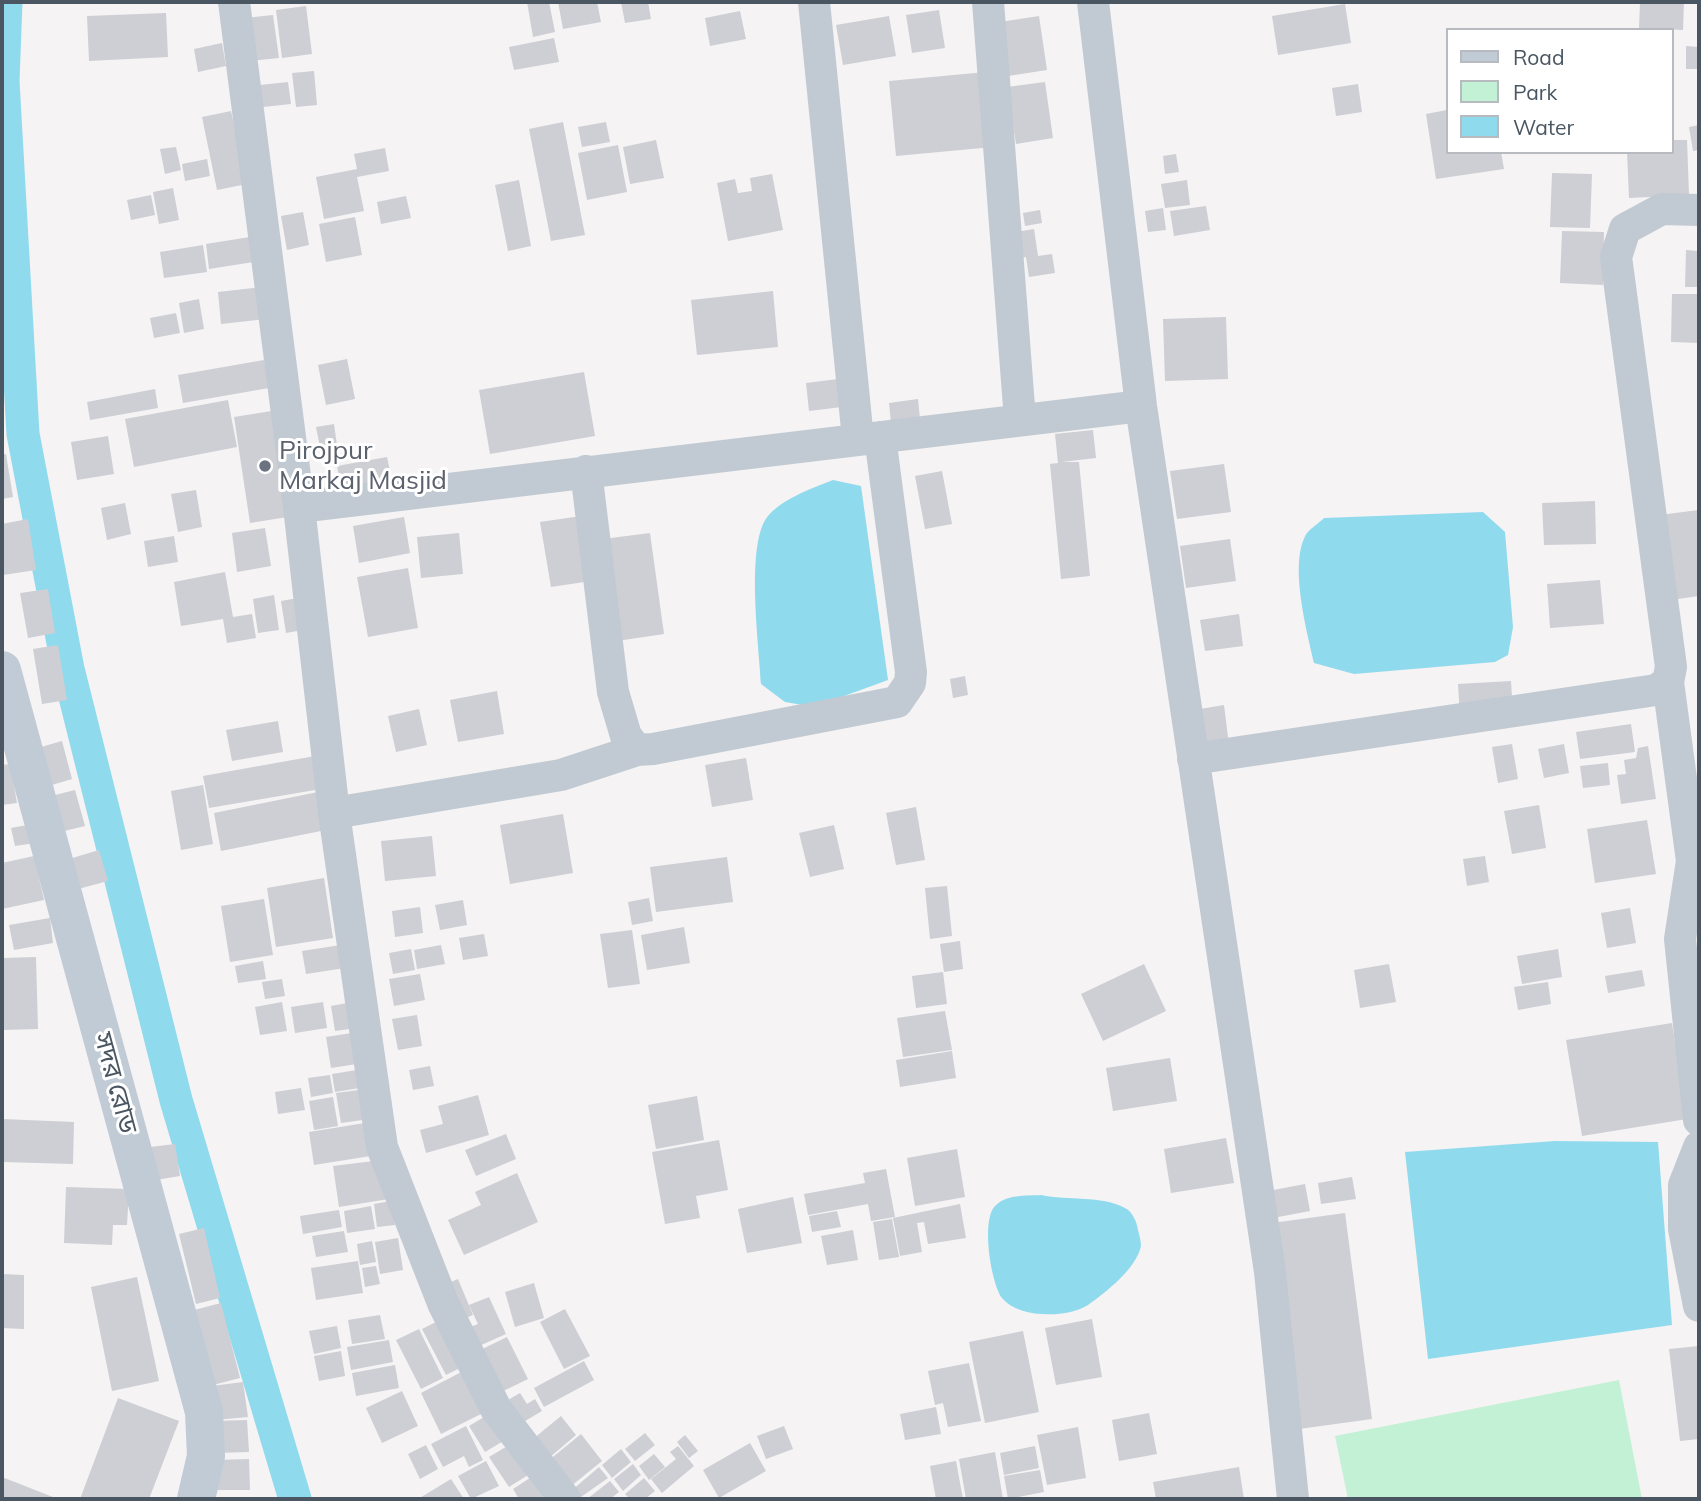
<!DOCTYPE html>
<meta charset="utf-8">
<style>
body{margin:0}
#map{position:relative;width:1701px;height:1501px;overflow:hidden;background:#f5f3f3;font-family:Mulish,sans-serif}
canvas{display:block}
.frame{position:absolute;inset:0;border:4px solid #4a5661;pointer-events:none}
.legend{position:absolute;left:1446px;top:28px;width:228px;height:126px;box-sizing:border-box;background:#fff;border:2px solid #b7bbc0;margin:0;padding:9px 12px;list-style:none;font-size:21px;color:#4a5661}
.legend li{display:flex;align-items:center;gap:14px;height:35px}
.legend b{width:35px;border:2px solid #b7bbc0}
</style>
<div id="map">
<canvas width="1701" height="1501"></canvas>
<div class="frame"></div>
<ul class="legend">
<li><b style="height:9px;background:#c1cbd6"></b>Road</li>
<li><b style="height:19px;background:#c3f1d5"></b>Park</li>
<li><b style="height:19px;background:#90daee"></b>Water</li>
</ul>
</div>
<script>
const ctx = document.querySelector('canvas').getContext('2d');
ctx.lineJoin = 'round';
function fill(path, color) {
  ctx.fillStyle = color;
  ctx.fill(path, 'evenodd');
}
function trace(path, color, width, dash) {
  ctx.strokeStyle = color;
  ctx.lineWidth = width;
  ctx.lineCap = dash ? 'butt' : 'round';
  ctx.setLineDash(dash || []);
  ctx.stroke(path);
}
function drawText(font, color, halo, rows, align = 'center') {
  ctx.font = font + ' Mulish,"Noto Sans Bengali",sans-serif';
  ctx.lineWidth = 6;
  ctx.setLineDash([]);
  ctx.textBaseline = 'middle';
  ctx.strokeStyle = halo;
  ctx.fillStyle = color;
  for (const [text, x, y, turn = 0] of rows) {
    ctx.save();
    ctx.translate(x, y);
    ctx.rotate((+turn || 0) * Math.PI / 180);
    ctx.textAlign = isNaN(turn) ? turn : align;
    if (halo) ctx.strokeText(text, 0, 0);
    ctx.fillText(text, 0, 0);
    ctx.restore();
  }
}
const green = new Path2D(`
 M1619 1380 1642 1499H1348L1335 1436Z`);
const water = new Path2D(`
 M833 480 861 486 888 680 814 707 785 702 761 684C759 645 747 556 764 522 775 501 813 488 833 480Z
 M1483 512 1505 532 1513 627 1508 655 1495 662 1354 674 1314 663C1307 631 1288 562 1307 533 1311 528 1319 523 1324 518Z
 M1555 1141 1658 1142 1672 1325 1428 1359 1405 1152Z
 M1041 1195C1068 1201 1101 1195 1125 1208 1132 1211 1137 1222 1138 1230 1139 1234 1141 1241 1141 1246 1137 1268 1105 1293 1088 1305 1068 1318 1019 1319 1002 1298 991 1283 981 1220 995 1206 1007 1194 1026 1196 1041 1195Z`);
const canal = new Path2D(`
 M6 2 3 81 23 434 68 669 176 1100 295 1499`);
const building = new Path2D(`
 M527 2H549L555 32 533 37Z
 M558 2H597L601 22 563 29Z
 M621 2H648L651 19 625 23Z
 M1640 2H1684L1683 30 1639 28Z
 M1345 4 1351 43 1278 55 1272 16Z
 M306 6 312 54 282 58 276 10Z
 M939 10 945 48 912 53 906 15Z
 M740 11 746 39 710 46 705 18Z
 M166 13 168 57 89 61 87 16Z
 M273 15 279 58 250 61 245 18Z
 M889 16 896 56 843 65 836 25Z
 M1039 16 1047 70 1008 76 1000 22Z
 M554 38 559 62 514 70 509 47Z
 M222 43 226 66 198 72 194 49Z
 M1686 46 1699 47V69H1686Z
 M314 71 317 105 296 107 292 73Z
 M986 72 993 147 896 156 889 81Z
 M288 82 291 104 263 107 260 85Z
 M1045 82 1053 138 1016 144 1007 87Z
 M1358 84 1362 112 1336 116 1332 88Z
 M1447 110V152H1501L1504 169 1436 179 1426 114Z
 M231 111 247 184 217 190 202 117Z
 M563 122 585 235 551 241 529 129Z
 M606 122 610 142 582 147 578 127Z
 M1699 125V150L1693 151 1689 127Z
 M656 140 664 178 630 184 623 147Z
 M1671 140H1687L1689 195 1629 198 1627 152H1671Z
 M618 145 627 192 587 200 578 153Z
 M176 147 181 170 165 174 160 149Z
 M385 148 389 171 357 177 364 211 324 219 316 177 357 169 354 154Z
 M1176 154 1179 172 1165 174 1163 156Z
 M207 159 210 176 185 181 182 164Z
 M1552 173 1592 174 1590 228 1550 227Z
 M772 174 783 230 728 241 717 183 735 179 738 193 752 191 750 178Z
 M519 180 531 246 508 251 495 185Z
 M1187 180 1190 205 1165 208 1161 184Z
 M173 188 179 220 159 224 153 192Z
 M151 195 155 215 131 220 127 200Z
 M406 196 411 218 381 224 377 202Z
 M1206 206 1210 230 1174 236 1170 211Z
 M1163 208 1166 230 1148 232 1145 211Z
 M1040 210 1042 223 1025 226 1023 213Z
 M303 212 309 245 287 250 281 216Z
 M355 217 362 255 326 262 319 224Z
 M1034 229 1038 256 1052 254 1055 273 1029 277 1026 257 1020 258 1016 232Z
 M1562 231 1604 232 1603 285 1560 283Z
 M256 236 260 261 209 269 206 244Z
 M203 245 207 272 164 278 160 252Z
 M1686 250 1699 251V287H1685Z
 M262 287 266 319 221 324 218 292Z
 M773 291 778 347 697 355 691 300Z
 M1672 294H1699V343L1671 342Z
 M199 299 204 329 184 333 179 303Z
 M176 313 180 333 154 338 150 318Z
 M1226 317 1228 379 1165 381 1163 319Z
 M347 359 355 399 326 405 318 365Z
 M264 360 269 388 183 403 178 375Z
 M584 372 595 436 490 454 479 390Z
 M838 379 842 407 809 411 806 383Z
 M155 389 158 408 90 420 87 402Z
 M918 399 920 419 891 423 889 403Z
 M228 400 237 447 134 467 125 419Z
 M278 410 294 516 250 523 234 417Z
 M334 424 337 445 320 447 316 427Z
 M1093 430 1096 458 1062 462H1079L1090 576 1061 579 1050 464 1058 463 1055 434Z
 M108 436 114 474 77 480 71 442Z
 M6 454 13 497 2 499V455Z
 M387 457 394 489 343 498 337 466Z
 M1224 464 1231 512 1177 519 1170 471Z
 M942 471 952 524 925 529 915 476Z
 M196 490 202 527 178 532 171 494Z
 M1595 501 1596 544 1544 545 1542 503Z
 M125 503 131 534 107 540 101 508Z
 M1699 510V596L1671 600 1659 515Z
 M581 516 591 581 551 587 540 522Z
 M404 517 410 553 359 563 353 526Z
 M28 519 36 570 3 575 2 524Z
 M265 528 271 566 237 572 232 533Z
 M459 533 463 574 421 578 417 537Z
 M650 533 664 634 617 641 603 539Z
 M174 536 178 562 148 567 144 541Z
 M1230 539 1236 581 1186 588 1180 546Z
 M408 568 418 628 368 637 357 577Z
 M225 572 233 617 252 614 256 638 227 643 223 619 181 626 174 582Z
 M1600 580 1604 624 1550 628 1547 584Z
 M48 589 55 633 28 638 20 593Z
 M274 595 279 630 258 633 253 599Z
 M298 598 303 630 286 633 281 601Z
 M1239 614 1243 646 1205 651 1200 620Z
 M58 645 67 700 42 704 33 649Z
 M965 676 968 695 953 698 950 679Z
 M1511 681 1513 714 1460 718 1458 684Z
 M497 691 504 734 458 742 450 700Z
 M1224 705 1229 745 1200 749 1194 710Z
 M419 709 427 745 396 752 388 716Z
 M278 721 283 752 232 761 226 730Z
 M1631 724 1635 752 1580 759 1576 732Z
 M62 741 72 779 52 785 41 747Z
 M1512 744 1518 779 1498 783 1492 747Z
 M1564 744 1569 773 1544 778 1538 749Z
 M1648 746 1656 799 1621 804 1617 775 1626 774 1624 760 1636 758 1638 748Z
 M315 756 321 789 209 808 203 776Z
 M746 758 753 800 712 807 705 765Z
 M1608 763 1610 785 1583 788 1580 766Z
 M10 764 17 803 2 805V765Z
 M203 785 213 844 181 850 171 791Z
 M75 790 85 826 60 832 51 796Z
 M323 791 331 829 221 851 214 813Z
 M1539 805 1546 848 1512 854 1504 811Z
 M916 807 925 860 896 865 886 813Z
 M563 814 573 873 510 884 500 825Z
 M1647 820 1656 874 1595 883 1587 829Z
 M32 824 35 843 15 846 11 828Z
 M834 825 844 869 810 877 799 833Z
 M432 836 436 876 385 881 381 841Z
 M99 850 108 881 78 889 69 859Z
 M34 856 44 900 2 909V863Z
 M1485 856 1489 882 1467 886 1463 859Z
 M727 857 733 902 656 912 650 867Z
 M324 878 333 938 276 947 267 888Z
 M947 886 952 936 930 939 925 888Z
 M649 898 653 921 632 925 628 902Z
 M264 899 273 955 230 962 221 906Z
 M463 900 467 925 440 930 435 905Z
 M420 907 423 933 395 937 392 911Z
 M1630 908 1636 943 1607 948 1601 913Z
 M50 918 53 943 14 950 9 925Z
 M684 927 690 963 647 970 641 935Z
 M632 930 640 984 608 988 600 934Z
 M484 934 488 956 463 960 459 938Z
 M960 941 963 969 944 972 940 944Z
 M341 945 345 968 306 974 302 951Z
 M441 945 445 964 417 969 414 950Z
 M411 949 415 970 393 974 389 953Z
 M1558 949 1562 977 1522 984 1517 956Z
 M36 957 38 1029 2 1030V958Z
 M263 961 266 979 238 983 235 966Z
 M1144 964 1166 1011 1103 1041 1081 994Z
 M1389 964 1396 1002 1360 1008 1354 970Z
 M1642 970 1645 986 1608 993 1605 976Z
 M943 972 947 1004 916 1008 912 976Z
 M420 974 425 1000 394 1006 389 979Z
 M282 979 285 996 265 999 262 982Z
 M1548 982 1551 1004 1518 1010 1514 987Z
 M282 1002 287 1031 260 1035 255 1007Z
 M323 1002 327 1028 295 1033 291 1007Z
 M353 1002 357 1028 335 1031 331 1006Z
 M945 1011 952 1050 903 1057 897 1018Z
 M417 1015 422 1046 398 1050 392 1019Z
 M1672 1023 1687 1119 1582 1136 1566 1040Z
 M358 1032 363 1063 331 1068 326 1037Z
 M952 1051 956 1078 900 1087 896 1060Z
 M1170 1058 1177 1101 1113 1111 1106 1068Z
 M430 1066 434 1086 413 1090 409 1070Z
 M363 1069 366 1087 335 1092 332 1074Z
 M330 1075 333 1093 311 1097 308 1078Z
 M301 1088 305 1110 278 1114 275 1092Z
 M366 1089 370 1119 341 1123 336 1093Z
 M478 1095 489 1135 426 1153 420 1130 443 1124 438 1106Z
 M697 1096 704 1140 656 1149 648 1105Z
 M333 1097 338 1126 314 1130 309 1101Z
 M2 1119 74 1122 73 1164 2 1162Z
 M371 1122 377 1155 314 1165 309 1132Z
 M506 1134 516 1159 476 1176 465 1150Z
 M1226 1138 1234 1183 1171 1193 1164 1149Z
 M719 1140 728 1190 696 1196 700 1218 665 1224 652 1152Z
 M175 1144 180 1176 156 1180 150 1147Z
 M957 1149 965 1197 915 1206 907 1158Z
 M382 1160 389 1199 339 1207 333 1166Z
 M886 1169 895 1217 871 1221 868 1204 808 1215 804 1194 865 1183 863 1173Z
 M517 1173 538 1222 464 1255 448 1220 481 1205 475 1192Z
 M1352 1177 1356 1199 1321 1204 1318 1183Z
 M1305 1184 1310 1211 1273 1218 1268 1191Z
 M66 1187 129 1189 127 1225H113L112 1245 64 1243Z
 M793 1197 802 1243 747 1253 738 1209Z
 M391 1201 395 1225 377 1227 374 1204Z
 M960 1204 966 1238 928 1244 924 1222 917 1223 922 1252 900 1256 893 1218Z
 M371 1206 375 1229 347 1233 344 1211Z
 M339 1210 342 1227 303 1234 300 1216Z
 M837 1211 841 1227 812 1232 809 1216Z
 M1345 1213 1372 1419 1299 1429 1272 1223Z
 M892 1219 899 1257 879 1260 873 1222Z
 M204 1228 220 1298 196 1304 179 1234Z
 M853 1230 858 1260 827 1265 821 1236Z
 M344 1231 348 1252 316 1257 312 1236Z
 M398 1238 403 1270 380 1274 375 1242Z
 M372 1241 376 1262 360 1265 357 1244Z
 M358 1261 363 1293 316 1300 311 1268Z
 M376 1266 380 1284 365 1287 362 1268Z
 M2 1274 24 1275V1329L2 1328Z
 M137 1277 159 1381 112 1391 91 1287Z
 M458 1279 473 1315 461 1320 446 1284Z
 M534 1283 544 1318 515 1327 505 1292Z
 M489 1297 506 1334 470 1350 462 1330 478 1324 469 1305Z
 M221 1303 240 1378 213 1385 194 1310Z
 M565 1309 590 1356 564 1369 540 1322Z
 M380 1315 385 1339 352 1344 348 1320Z
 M444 1318 468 1364 446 1375 422 1329Z
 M1092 1319 1102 1377 1056 1385 1045 1328Z
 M337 1326 341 1348 314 1354 309 1331Z
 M419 1329 443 1378 421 1389 396 1340Z
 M1023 1331 1039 1412 985 1423 969 1342Z
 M507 1337 528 1379 493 1396 472 1354Z
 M389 1340 393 1362 351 1370 347 1347Z
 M1699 1346V1439L1680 1441 1669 1349Z
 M341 1351 345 1376 319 1381 314 1356Z
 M584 1361 594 1380 544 1407 534 1388Z
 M969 1363 981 1421 948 1427 943 1403 935 1405 928 1371Z
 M395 1365 399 1388 356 1396 352 1373Z
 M471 1367 491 1409 441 1434 421 1393Z
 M243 1382 248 1417 215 1420 212 1386Z
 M402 1391 418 1426 382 1443 366 1408Z
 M520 1393 527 1404 535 1399 542 1411 515 1427 501 1404Z
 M118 1398 179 1421 149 1499H80Z
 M936 1407 941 1434 905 1440 900 1414Z
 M494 1411 510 1437 485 1452 469 1426Z
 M1149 1413 1157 1454 1119 1461 1112 1420Z
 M561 1416 576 1435 549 1458 533 1439Z
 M247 1420 249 1452 215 1453 214 1421Z
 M466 1426 483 1460 469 1467 464 1456 443 1467 431 1444Z
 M784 1426 793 1449 766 1459 757 1436Z
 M1078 1427 1086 1478 1047 1485 1037 1435Z
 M645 1433 655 1445 635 1461 625 1449Z
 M581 1434 602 1461 570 1487 548 1461Z
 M685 1435 698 1451 689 1458 677 1442Z
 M514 1442 533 1472 509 1487 489 1457Z
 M750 1443 766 1471 719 1498 703 1470Z
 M426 1445 438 1469 420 1479 408 1454Z
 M678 1446 694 1466 662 1493 651 1479 676 1459 670 1452Z
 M1035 1446 1039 1468 1004 1475 1000 1453Z
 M621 1449 631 1462 612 1478 602 1465Z
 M995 1452 1003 1499H966L959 1459Z
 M654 1454 665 1467 649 1480 639 1466Z
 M249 1459 250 1490H215L214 1460Z
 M486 1461 499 1486 471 1499 458 1476Z
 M956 1461 963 1499H936L930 1466Z
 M633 1464 641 1475 623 1491 614 1479Z
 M599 1467 608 1478 578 1499 571 1491Z
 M1239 1467 1244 1499H1156L1153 1482Z
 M1040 1470 1044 1492 1008 1499 1004 1476Z
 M536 1474 548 1493 539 1499H519L513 1489Z
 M2 1477 58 1499H2Z
 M644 1478 655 1491 645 1499H630L625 1494Z
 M451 1479 464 1499H418Z
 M610 1481 619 1492 610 1499H587Z`);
const street = new Path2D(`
 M234 2 299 507 334 813 382 1147 443 1303 496 1409 565 1499
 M814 2 858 439
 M988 2 1020 420
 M1093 2 1141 406 1270 1272 1293 1499
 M586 471 613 692 626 736 637 750 653 749 897 702 910 683 911 672 880 437
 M299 507 1141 406
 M1668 682 1692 861 1680 939 1699 1120
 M1193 759 1656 690 1668 682 1671 667 1616 257 1625 229 1662 209 1699 210
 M334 813 561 775 637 750
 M1699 1147 1684 1185V1229L1699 1306`);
const secondary = new Path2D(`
 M2 670 204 1412 206 1456 196 1499`);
const markers = [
 [265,466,7,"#6b7280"]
];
const worshipNames = [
 ["Pirojpur",279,451],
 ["Markaj Masjid",279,481]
];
const streetNames = [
 ["সদর রোড",115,1083,75]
];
fill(green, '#c3f1d5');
fill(water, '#90daee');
trace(canal, '#90daee', 33);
fill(building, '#cdcfd5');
trace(street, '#c1cad2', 32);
trace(secondary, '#c1cbd6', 38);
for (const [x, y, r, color] of markers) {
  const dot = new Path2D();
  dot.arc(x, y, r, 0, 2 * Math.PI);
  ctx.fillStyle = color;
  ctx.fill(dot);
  trace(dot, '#fff', 2.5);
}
drawText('26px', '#5b616d', '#fff', worshipNames, 'left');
drawText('26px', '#4a5661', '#fff', streetNames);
</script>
